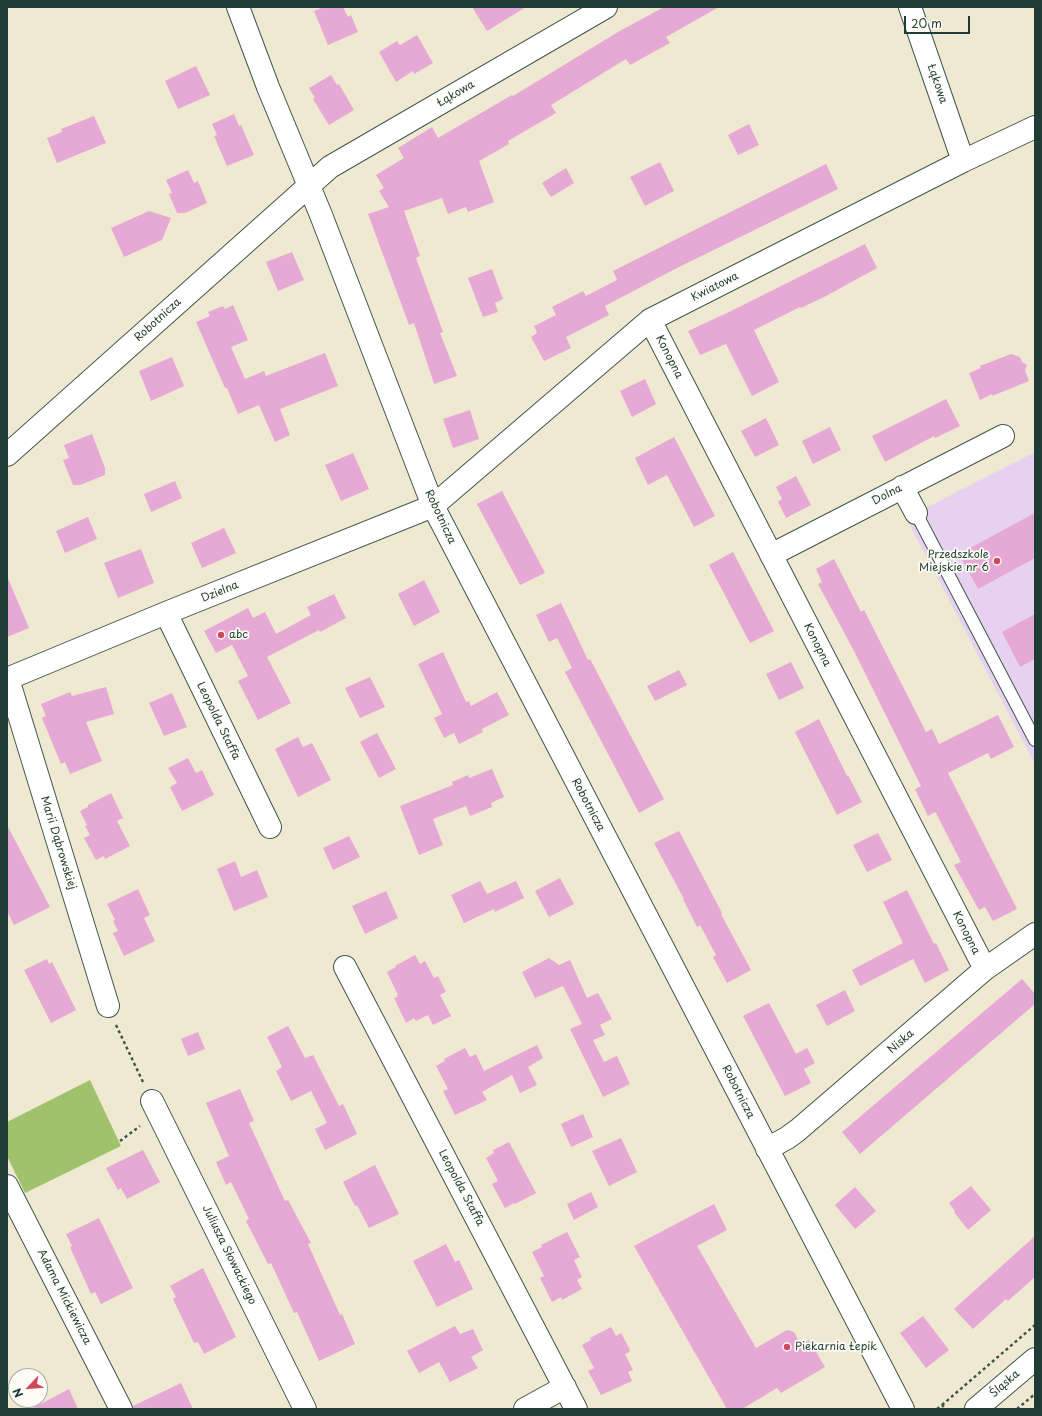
<!DOCTYPE html>
<meta charset="utf-8">
<style>
body{margin:0}
#map{position:relative;width:1042px;height:1416px;overflow:hidden;background:#f0e9d1;font-family:"Playpen Sans",sans-serif}
canvas{display:block}
.frame{position:absolute;inset:0;border:8px solid #1f3d34;pointer-events:none}
.north{position:absolute;left:8px;top:1368px;width:40px;height:40px;box-sizing:border-box;background:#fdfcf7;border:1px solid #a4b0a9;border-radius:50%;rotate:244deg;font-size:11px;font-weight:700;line-height:16px;text-align:center;color:#1f3d34}
.north::after{content:'';display:block;margin:auto;width:14px;height:18px;background:#d1495b;clip-path:polygon(50% 0,100% 100%,50% 72%,0 100%)}
.scale{position:absolute;left:904px;top:16px;width:66px;height:18px;box-sizing:border-box;border:2px solid #1f3d34;border-top:0;padding-left:5px;font-size:12px;line-height:14px;white-space:nowrap;color:#1f3d34;-webkit-text-stroke:3px #fdfcf7;paint-order:stroke}
</style>
<div id="map">
<canvas width="1042" height="1416"></canvas>
<div class="frame"></div>
<div class="north">N</div>
<div class="scale">20 m</div>
</div>
<script>
const ctx = document.querySelector('canvas').getContext('2d');
ctx.lineJoin = 'round';
function fill(path, color) {
  ctx.fillStyle = color;
  ctx.fill(path, 'evenodd');
}
function trace(path, color, width, dash) {
  ctx.strokeStyle = color;
  ctx.lineWidth = width;
  ctx.lineCap = dash ? 'butt' : 'round';
  ctx.setLineDash(dash || []);
  ctx.stroke(path);
}
function drawText(font, color, halo, rows, align = 'center') {
  ctx.font = font + ' "Playpen Sans",sans-serif';
  ctx.lineWidth = 3.5;
  ctx.setLineDash([]);
  ctx.textBaseline = 'middle';
  ctx.strokeStyle = halo;
  ctx.fillStyle = color;
  for (const [text, x, y, turn = 0] of rows) {
    ctx.save();
    ctx.translate(x, y);
    ctx.rotate((+turn || 0) * Math.PI / 180);
    ctx.textAlign = isNaN(turn) ? turn : align;
    if (halo) ctx.strokeText(text, 0, 0);
    ctx.fillText(text, 0, 0);
    ctx.restore();
  }
}
const built = new Path2D(`
 M1035 452V764L906 518Z`);
const green = new Path2D(`
 M90 1080 121 1146 25 1193 7 1156V1122Z`);
const building = new Path2D(`
 M324 7H343L348 17 351 15 358 32 328 45 314 11Z
 M472 7H526L487 31Z
 M664 7H719L666 37 670 43 630 65 626 59 551 105 556 113 508 141 509 144 479 161 494 202 468 212 466 207 448 214 442 198 404 211 420 256 416 258 443 332 440 333 457 376 434 384 414 323 409 325 368 214 389 207 379 191 384 188 376 175 404 158 398 148 432 127 438 138 512 95 513 96 618 32Z
 M417 35 433 63 414 74 413 71 396 82 379 52 397 41 400 45Z
 M196 66 210 95 178 109 165 81Z
 M331 75 337 85 339 84 354 110 329 125 313 99 315 98 309 88Z
 M234 114 239 126 241 125 254 155 227 166 214 136 217 135 212 124Z
 M94 116 106 143 57 163 47 138 62 132 61 129Z
 M749 124 759 145 738 155 728 135Z
 M660 162 674 191 645 206 630 177Z
 M826 164 838 189 677 268 605 306 609 315 566 337 571 348 544 361 531 337 537 333 534 326 556 315 552 307 583 291 586 296 617 280 613 271Z
 M566 168 574 183 551 197 542 183Z
 M188 170 194 183 198 181 207 203 185 213H177L169 194 172 193 166 180Z
 M149 211 171 218 162 240 124 257 111 228Z
 M865 244 877 268 826 296 801 308 800 307 754 330 779 382 752 396 726 344 700 355 688 331 727 313Z
 M292 252 304 280 278 291 266 262Z
 M492 269 503 299 495 303 498 312 483 317 468 278Z
 M233 305 248 340 231 347 245 379 264 371 266 376 325 353 338 386 280 409 290 435 275 442 259 405 238 414 227 388H225L196 322 210 316 208 312 223 306 225 309Z
 M1011 354 1020 357 1022 362 1027 365 1025 371 1029 381 992 396V394L980 400 969 373 981 368 980 366Z
 M172 357 184 386 151 401 139 371Z
 M645 379 656 404 632 417 620 391Z
 M946 399 960 426 935 438 934 436 885 462 872 436Z
 M470 410 479 439 453 448 443 419Z
 M766 418 779 445 755 457 741 431Z
 M830 427 841 450 813 464 802 441Z
 M92 434 105 468V475L80 485H73L63 460 69 458 64 445Z
 M674 437 715 516 694 527 667 475 648 485 635 458Z
 M353 453 369 489 341 501 325 465Z
 M796 476 811 505 786 518 778 502 782 499 776 487Z
 M175 481 182 498 151 512 144 494Z
 M502 491 545 573 520 585 477 504Z
 M1035 513V558L978 589 959 554Z
 M88 517 97 539 65 553 56 531Z
 M224 528 236 553 202 568 191 543Z
 M141 549 154 583 118 598 104 563Z
 M733 552 774 631 750 643 709 565Z
 M834 559 861 612 864 610 926 732 932 729 939 744 998 715 1014 747 991 759 988 753 948 773 1017 909 993 921 985 907 979 910 954 865 961 862 936 813 935 812 928 816 915 789 921 786 854 651 818 584 822 582 816 569Z
 M7 576 29 628 7 637Z
 M424 580 440 612 414 626 398 594Z
 M334 594 346 618 320 632 319 630 267 657 291 703 258 720 238 681 248 676 232 645 216 653 204 631 248 608 253 618 265 612 276 634 311 615 307 607Z
 M561 603 588 660 590 659 664 799 639 813 565 672 572 668 557 638 549 642 536 615Z
 M1035 614V659L1020 667 1002 632Z
 M443 652 466 702 469 701 471 706 497 692 509 715 482 729 483 732 459 744 454 733 444 738 434 718 442 714 418 664Z
 M791 662 804 688 779 700 766 674Z
 M679 670 687 685 655 701 647 686Z
 M370 677 385 707 360 718 345 688Z
 M106 687 114 714 86 722 102 761 70 774 65 762 61 764 42 718 46 716 41 704 70 692 72 696Z
 M172 693 187 727 164 736 149 703Z
 M819 719 847 776 848 775 862 802 837 815 795 732Z
 M377 733 396 769 379 778 360 742Z
 M298 737 303 747 312 743 331 780 298 797 275 749Z
 M188 758 196 773 202 770 214 795 182 811 170 787 177 783 168 768Z
 M492 769 504 797 491 803 492 807 470 816 466 806 433 819 443 845 419 855 400 806 453 785 452 782 468 775 469 778Z
 M111 793 123 818 117 821 130 846 105 859 104 856 96 860 84 838 90 835 85 826 87 825 80 811 88 807V805Z
 M7 825 50 907 14 925 7 911Z
 M679 831 722 913 721 914 751 970 727 983 713 957 716 955 700 925 697 927 683 899H684L654 843Z
 M878 833 892 860 867 872 853 845Z
 M349 836 360 857 333 870 323 848Z
 M235 861 241 877 257 870 268 897 234 911 217 869Z
 M560 878 574 904 549 917 535 891Z
 M480 881 487 894 516 881 524 898 495 912 494 909 464 923 451 895Z
 M138 889 150 915 144 918 155 941 124 956 113 933 118 931 113 921 115 920 107 904Z
 M907 890 934 944 936 943 949 970 925 983 913 959 860 986 852 970 903 943 883 902Z
 M386 891 398 918 365 934 352 906Z
 M415 955 420 964 425 961 434 978 438 976 446 992 440 995 451 1016 433 1025 428 1015 416 1021 414 1018 406 1023 394 998 397 997V995H398L387 972 396 967 395 966Z
 M549 958 559 965 570 960 587 998 598 993 612 1019 600 1025 605 1035 593 1040 604 1062 617 1056 630 1084 603 1097 570 1029 582 1024 563 986 535 998 522 972Z
 M47 959 49 964 52 962 76 1010 51 1023 24 970Z
 M1022 979 1035 994V1004L860 1154 842 1132Z
 M845 990 855 1011 827 1026 816 1005Z
 M769 1003 796 1054 807 1048 815 1063 804 1069 811 1083 785 1096 743 1016Z
 M288 1026 305 1058 313 1055 339 1106 343 1104 357 1134 325 1150 315 1129 327 1123 311 1091 291 1101 276 1071 282 1067 267 1037Z
 M198 1032 205 1049 188 1056 181 1039Z
 M537 1045 543 1058 528 1067 537 1085 520 1093 512 1075 482 1092 487 1100 455 1115 443 1091 448 1089 436 1066 445 1061 444 1059 465 1048 470 1057 476 1054 484 1071Z
 M240 1089 254 1121 249 1123 285 1201 288 1200 311 1243 308 1244 340 1315 342 1314 355 1344 319 1361 297 1312 294 1313 271 1263 268 1264 246 1221 249 1219 231 1182 226 1185 216 1162 229 1156 206 1103Z
 M583 1114 593 1137 571 1147 561 1124Z
 M621 1138 637 1172 609 1186 592 1151Z
 M509 1142 536 1193 515 1204 514 1203 505 1208 492 1184 498 1181 486 1158 494 1153 493 1150Z
 M143 1150 160 1182 127 1199 121 1188 118 1190 106 1168Z
 M375 1165 399 1214 369 1228 357 1205 355 1206 343 1182Z
 M971 1186 991 1210 968 1230 954 1212 955 1211 949 1203Z
 M855 1187 876 1211 855 1229 835 1205Z
 M591 1192 598 1207 574 1220 567 1204Z
 M714 1204 727 1230 697 1246 756 1348 787 1330 794 1332 801 1345 809 1340 825 1367 781 1393 777 1388 742 1409H727L634 1246Z
 M99 1218 133 1288 101 1304 95 1292 91 1294 70 1247 72 1246 66 1234Z
 M567 1232 580 1257 574 1260 582 1277 577 1280 582 1289 562 1300 561 1297 552 1302 540 1278 544 1276 532 1252 542 1247 541 1245Z
 M1035 1236V1277L1008 1301 1006 1299 973 1329 954 1309Z
 M446 1244 455 1262 459 1260 473 1289 437 1307 413 1261Z
 M203 1268 236 1337 204 1354 198 1342 194 1343 173 1299 176 1297 170 1286Z
 M923 1316 949 1350 926 1368 900 1333Z
 M455 1326 460 1334 473 1329 483 1350 471 1357 478 1368 450 1382 439 1362 419 1373 407 1351Z
 M611 1327 616 1336 621 1333 630 1350H629L630 1352 625 1354 633 1370 628 1372 632 1381 601 1395 588 1371 594 1368 582 1345 591 1340 590 1338Z
 M181 1383 193 1409H133V1406Z
 M69 1389 78 1409H31Z`);
const path = new Path2D(`
 M116 1025 143 1082
 M120 1141 140 1126
 M942 1405 1035 1325
 M937 1409 942 1405 946 1409
 M1017 1409 1035 1394`);
const service = new Path2D(`
 M916 513 1035 740`);
const minor = new Path2D(`
 M238 7 268 87 321 215 433 506 903 1409
 M910 7 963 161
 M650 320 985 969
 M7 455 330 167 606 7
 M902 487 916 513
 M771 555 1003 436
 M166 613 270 827
 M7 679 166 613 433 506 650 320 963 161 1035 127
 M8 679 108 1006
 M345 967 576 1409
 M152 1101 305 1409
 M767 1149 787 1138 798 1130 985 969 1035 934
 M7 1186 121 1409
 M525 1409 565 1387`);
const tertiary = new Path2D(`
 M976 1409 1035 1359`);
const markers = [
 [997,561,4,"#d1495b"],
 [221,635,4,"#d1495b"],
 [787,1347,4,"#d1495b"]
];
const streetNames = [
 ["Łąkowa",937,84,71],
 ["Łąkowa",456,94,-30],
 ["Kwiatowa",715,287,-27],
 ["Robotnicza",158,320,-42],
 ["Konopna",669,357,63],
 ["Dolna",887,495,-27],
 ["Robotnicza",440,517,65],
 ["Dzielna",220,592,-22],
 ["Konopna",817,645,63],
 ["Leopolda Staffa",218,721,64],
 ["Robotnicza",588,805,62],
 ["Marii Dąbrowskiej",58,843,73],
 ["Konopna",966,933,63],
 ["Niska",901,1042,-41],
 ["Robotnicza",738,1092,63],
 ["Leopolda Staffa",461,1188,62],
 ["Juliusza Słowackiego",229,1255,64],
 ["Adama Mickiewicza",64,1297,63],
 ["Śląska",1005,1384,-41]
];
const poiNames = [
 ["Przedszkole",989,555,"right"],
 ["Miejskie nr 6",989,568,"right"],
 ["abc",229,635],
 ["Piekarnia Łepik",795,1347]
];
fill(built, '#e6d2f0');
fill(green, '#a0c26c');
fill(building, '#e6a8d4');
trace(service, '#3e574c', 14);
trace(minor, '#3e574c', 24);
trace(tertiary, '#3e574c', 24);
trace(path, '#3e574c', 2.5, [3, 3]);
trace(service, '#fff', 12);
trace(minor, '#fff', 22);
trace(tertiary, '#fff', 22);
for (const [x, y, r, color] of markers) {
  const dot = new Path2D();
  dot.arc(x, y, r, 0, 2 * Math.PI);
  ctx.fillStyle = color;
  ctx.fill(dot);
  trace(dot, '#fdfcf7', 1.5);
}
drawText('11px', '#1f3d34', '#fdfcf7', streetNames);
drawText('11px', '#1f3d34', '#fdfcf7', poiNames, 'left');
</script>
